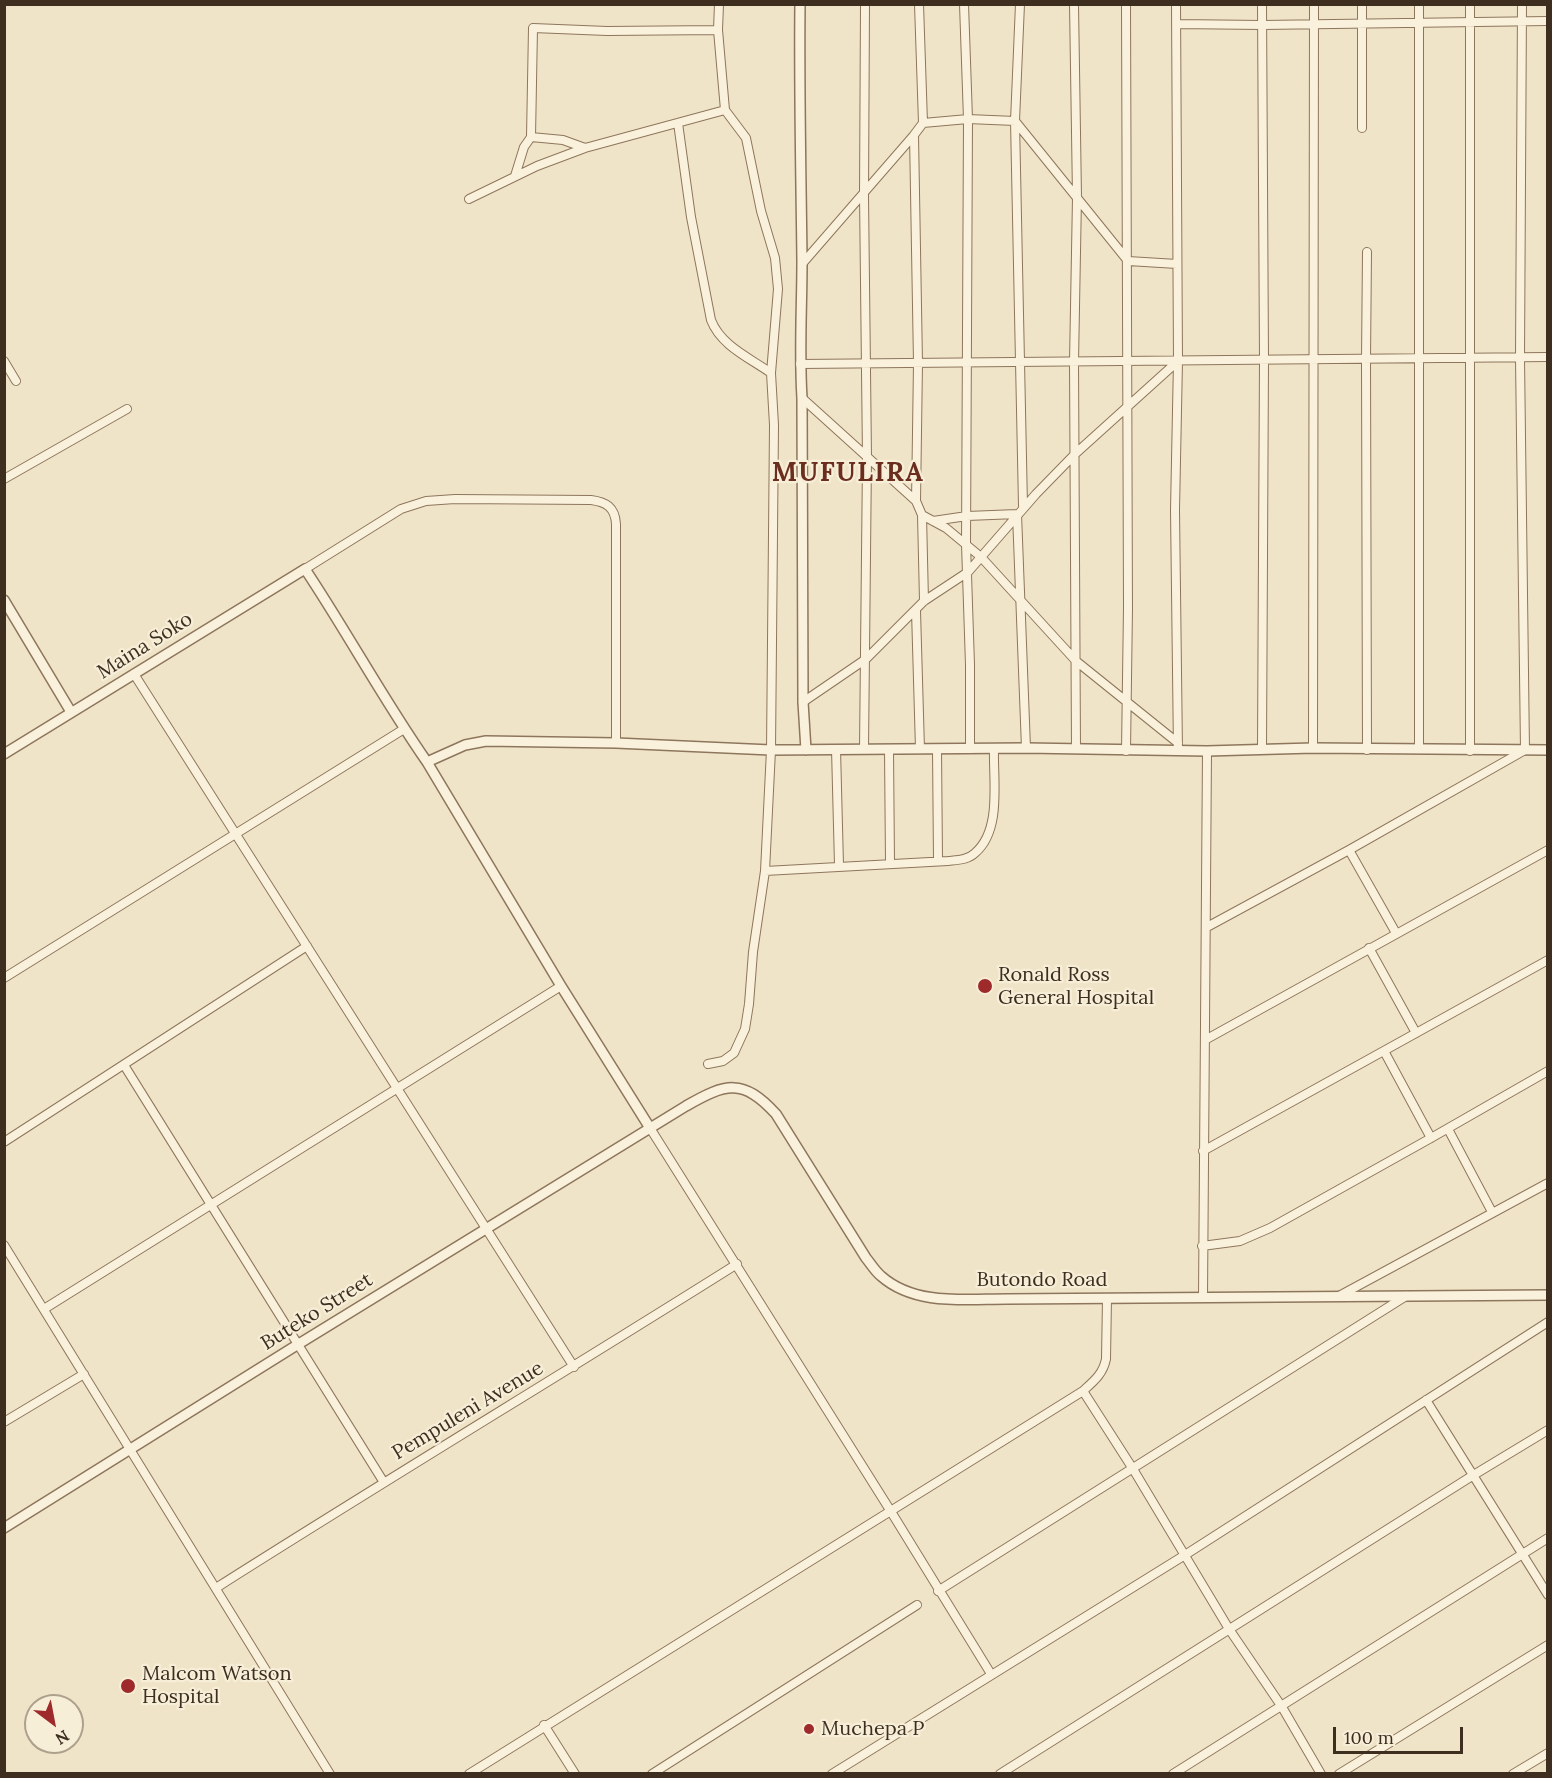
<!DOCTYPE html>
<style>
body{margin:0}
#map{position:relative;width:1552px;height:1778px;overflow:hidden;background:#f0e4c8;font-family:Lora,serif}
canvas{display:block}
.frame{position:absolute;inset:0;border:6px solid #3d2e20;pointer-events:none}
.north{position:absolute;left:24px;top:1694px;width:60px;height:60px;box-sizing:border-box;background:#f7eed8;border:2px solid #ada18e;border-radius:50%;rotate:148deg;font-size:16px;font-weight:700;line-height:24px;text-align:center;color:#3d2e20}
.north::after{content:'';display:block;margin:auto;width:21px;height:27px;background:#9e2a2b;clip-path:polygon(50% 0,100% 100%,50% 72%,0 100%)}
.scale{position:absolute;left:1333px;top:1727px;width:130px;height:27px;box-sizing:border-box;border:3px solid #3d2e20;border-top:0;padding-left:8px;font-size:18px;line-height:21px;white-space:nowrap;color:#3d2e20;-webkit-text-stroke:4px #f7eed8;paint-order:stroke}
</style>
<div id="map">
<canvas width="1552" height="1778"></canvas>
<div class="frame"></div>
<div class="north">N</div>
<div class="scale">100 m</div>
</div>
<script>
const ctx = document.querySelector('canvas').getContext('2d');
ctx.lineJoin = 'round';
function trace(path, color, width, dash) {
  ctx.strokeStyle = color;
  ctx.lineWidth = width;
  ctx.lineCap = dash ? 'butt' : 'round';
  ctx.setLineDash(dash || []);
  ctx.stroke(path);
}
function drawText(font, color, halo, rows, align = 'center') {
  ctx.font = font + ' Lora,serif';
  ctx.lineWidth = 4.5;
  ctx.setLineDash([]);
  ctx.textBaseline = 'middle';
  ctx.strokeStyle = halo;
  ctx.fillStyle = color;
  for (const [text, x, y, turn = 0] of rows) {
    ctx.save();
    ctx.translate(x, y);
    ctx.rotate((+turn || 0) * Math.PI / 180);
    ctx.textAlign = isNaN(turn) ? turn : align;
    if (halo) ctx.strokeText(text, 0, 0);
    ctx.fillText(text, 0, 0);
    ctx.restore();
  }
}
const minor = new Path2D(`
 M719 4 718 30 725 110
 M919 4 923 123 968 119 1015 121 1128 261 1177 264
 M964 4 968 119 966 544 970 665V749
 M1020 4 1015 121 1023 506
 M1074 4 1077 197 1074 362 1076 749
 M1176 4 1178 361 1175 510 1178 751
 M1362 4V128
 M1419 4V749
 M1470 4V751
 M1176 24 1262 25 1548 21
 M678 123 691 217 711 320C721 346 750 358 771 373L774 425 771 750 765 871 753 952 749 1004 745 1029 734 1053 723 1061 708 1064
 M531 137 563 140 585 148 725 110 746 138 761 211 775 258 778 289 771 373
 M515 176 524 147 531 137 533 28 607 31 718 30
 M469 199 537 166 585 148
 M802 264 914 135
 M4 361 16 381
 M800 364 1548 357
 M802 398 916 501 922 515 946 528 981 557 1076 661 1178 743
 M4 479 127 409
 M916 501 918 363 914 135 923 123
 M1017 514 1026 748
 M922 515 924 601
 M933 521 967 516 1017 514
 M305 569 401 509 426 501 455 499 591 500C606 502 615 507 616 524V743
 M916 611 920 749
 M134 674 574 1367
 M803 702 866 659 924 601 968 572 1036 494 1075 454 1178 361
 M1262 748 1264 360 1262 4
 M1313 748 1314 4
 M836 749 839 865
 M864 749 867 458 864 195 865 4
 M937 749 938 861
 M889 750 890 863
 M1367 750 1366 359 1367 252
 M1126 751 1128 607 1126 4
 M1349 850 1396 933
 M765 871 948 861C957 860 968 860 975 853 1002 830 993 781 994 749
 M1207 927 1349 850 1525 750 1520 358 1522 4
 M1369 948 1416 1033
 M4 978 404 729
 M1205 1040 1548 850
 M1384 1051 1431 1138
 M124 1065 383 1481
 M650 1128 890 1510 991 1674
 M1448 1129 1492 1212
 M4 1142 307 946
 M1203 1151 1548 960
 M4 1245 330 1774
 M1202 1246 1240 1241 1270 1228 1431 1138 1548 1071
 M1339 1296 1548 1183
 M1203 1297 1207 751
 M44 1309 561 986
 M1083 1391 1133 1469 1229 1629 1282 1707 1321 1774
 M1426 1400 1548 1595
 M4 1422 84 1374
 M216 1588C389 1478 564 1373 737 1264
 M938 1591 1406 1296
 M544 1725 575 1774
 M469 1774 1083 1391C1094 1381 1103 1374 1106 1359L1107 1298
 M652 1774 917 1605
 M832 1774 1185 1555 1548 1322
 M1000 1774 1472 1476 1548 1430
 M1173 1774 1548 1538
 M1339 1774 1548 1645
 M1513 1774 1548 1753`);
const tertiary = new Path2D(`
 M800 4C799 90 801 175 802 261 802 306 799 352 802 398L803 702 806 750
 M4 600 71 712
 M4 754 305 569C347 632 383 699 427 762L561 986 650 1128
 M427 762 465 745 486 741 616 743 771 750 1026 748 1207 751 1313 748 1548 750
 M4 1528 297 1345 686 1106C726 1083 743 1078 776 1114L866 1258C871 1264 875 1271 881 1276 915 1306 965 1299 1007 1299L1548 1295`);
const markers = [
 [985,986,8,"#9e2a2b"],
 [128,1686,8,"#9e2a2b"],
 [809,1729,6,"#9e2a2b"]
];
const streetNames = [
 ["Maina Soko",145,646,-32],
 ["Butondo Road",1042,1280],
 ["Buteko Street",317,1312,-32],
 ["Pempuleni Avenue",468,1411,-31]
];
const poiNames = [
 ["Ronald Ross",998,975],
 ["General Hospital",998,998],
 ["Malcom Watson",142,1674],
 ["Hospital",142,1697],
 ["Muchepa P",821,1729]
];
const districtNames = [
 ["MUFULIRA",848,474]
];
trace(minor, '#8d765c', 10);
trace(tertiary, '#8d765c', 12);
trace(minor, '#faf1dc', 8);
trace(tertiary, '#faf1dc', 9);
for (const [x, y, r, color] of markers) {
  const dot = new Path2D();
  dot.arc(x, y, r, 0, 2 * Math.PI);
  ctx.fillStyle = color;
  ctx.fill(dot);
  trace(dot, '#f7eed8', 2);
}
drawText('20px', '#3d2e20', '#f7eed8', streetNames);
drawText('20px', '#3d2e20', '#f7eed8', poiNames, 'left');
ctx.letterSpacing = '1.5px';
drawText('bold 26px', '#6b2e1e', '#f7eed8', districtNames);
ctx.letterSpacing = '0px';
</script>
